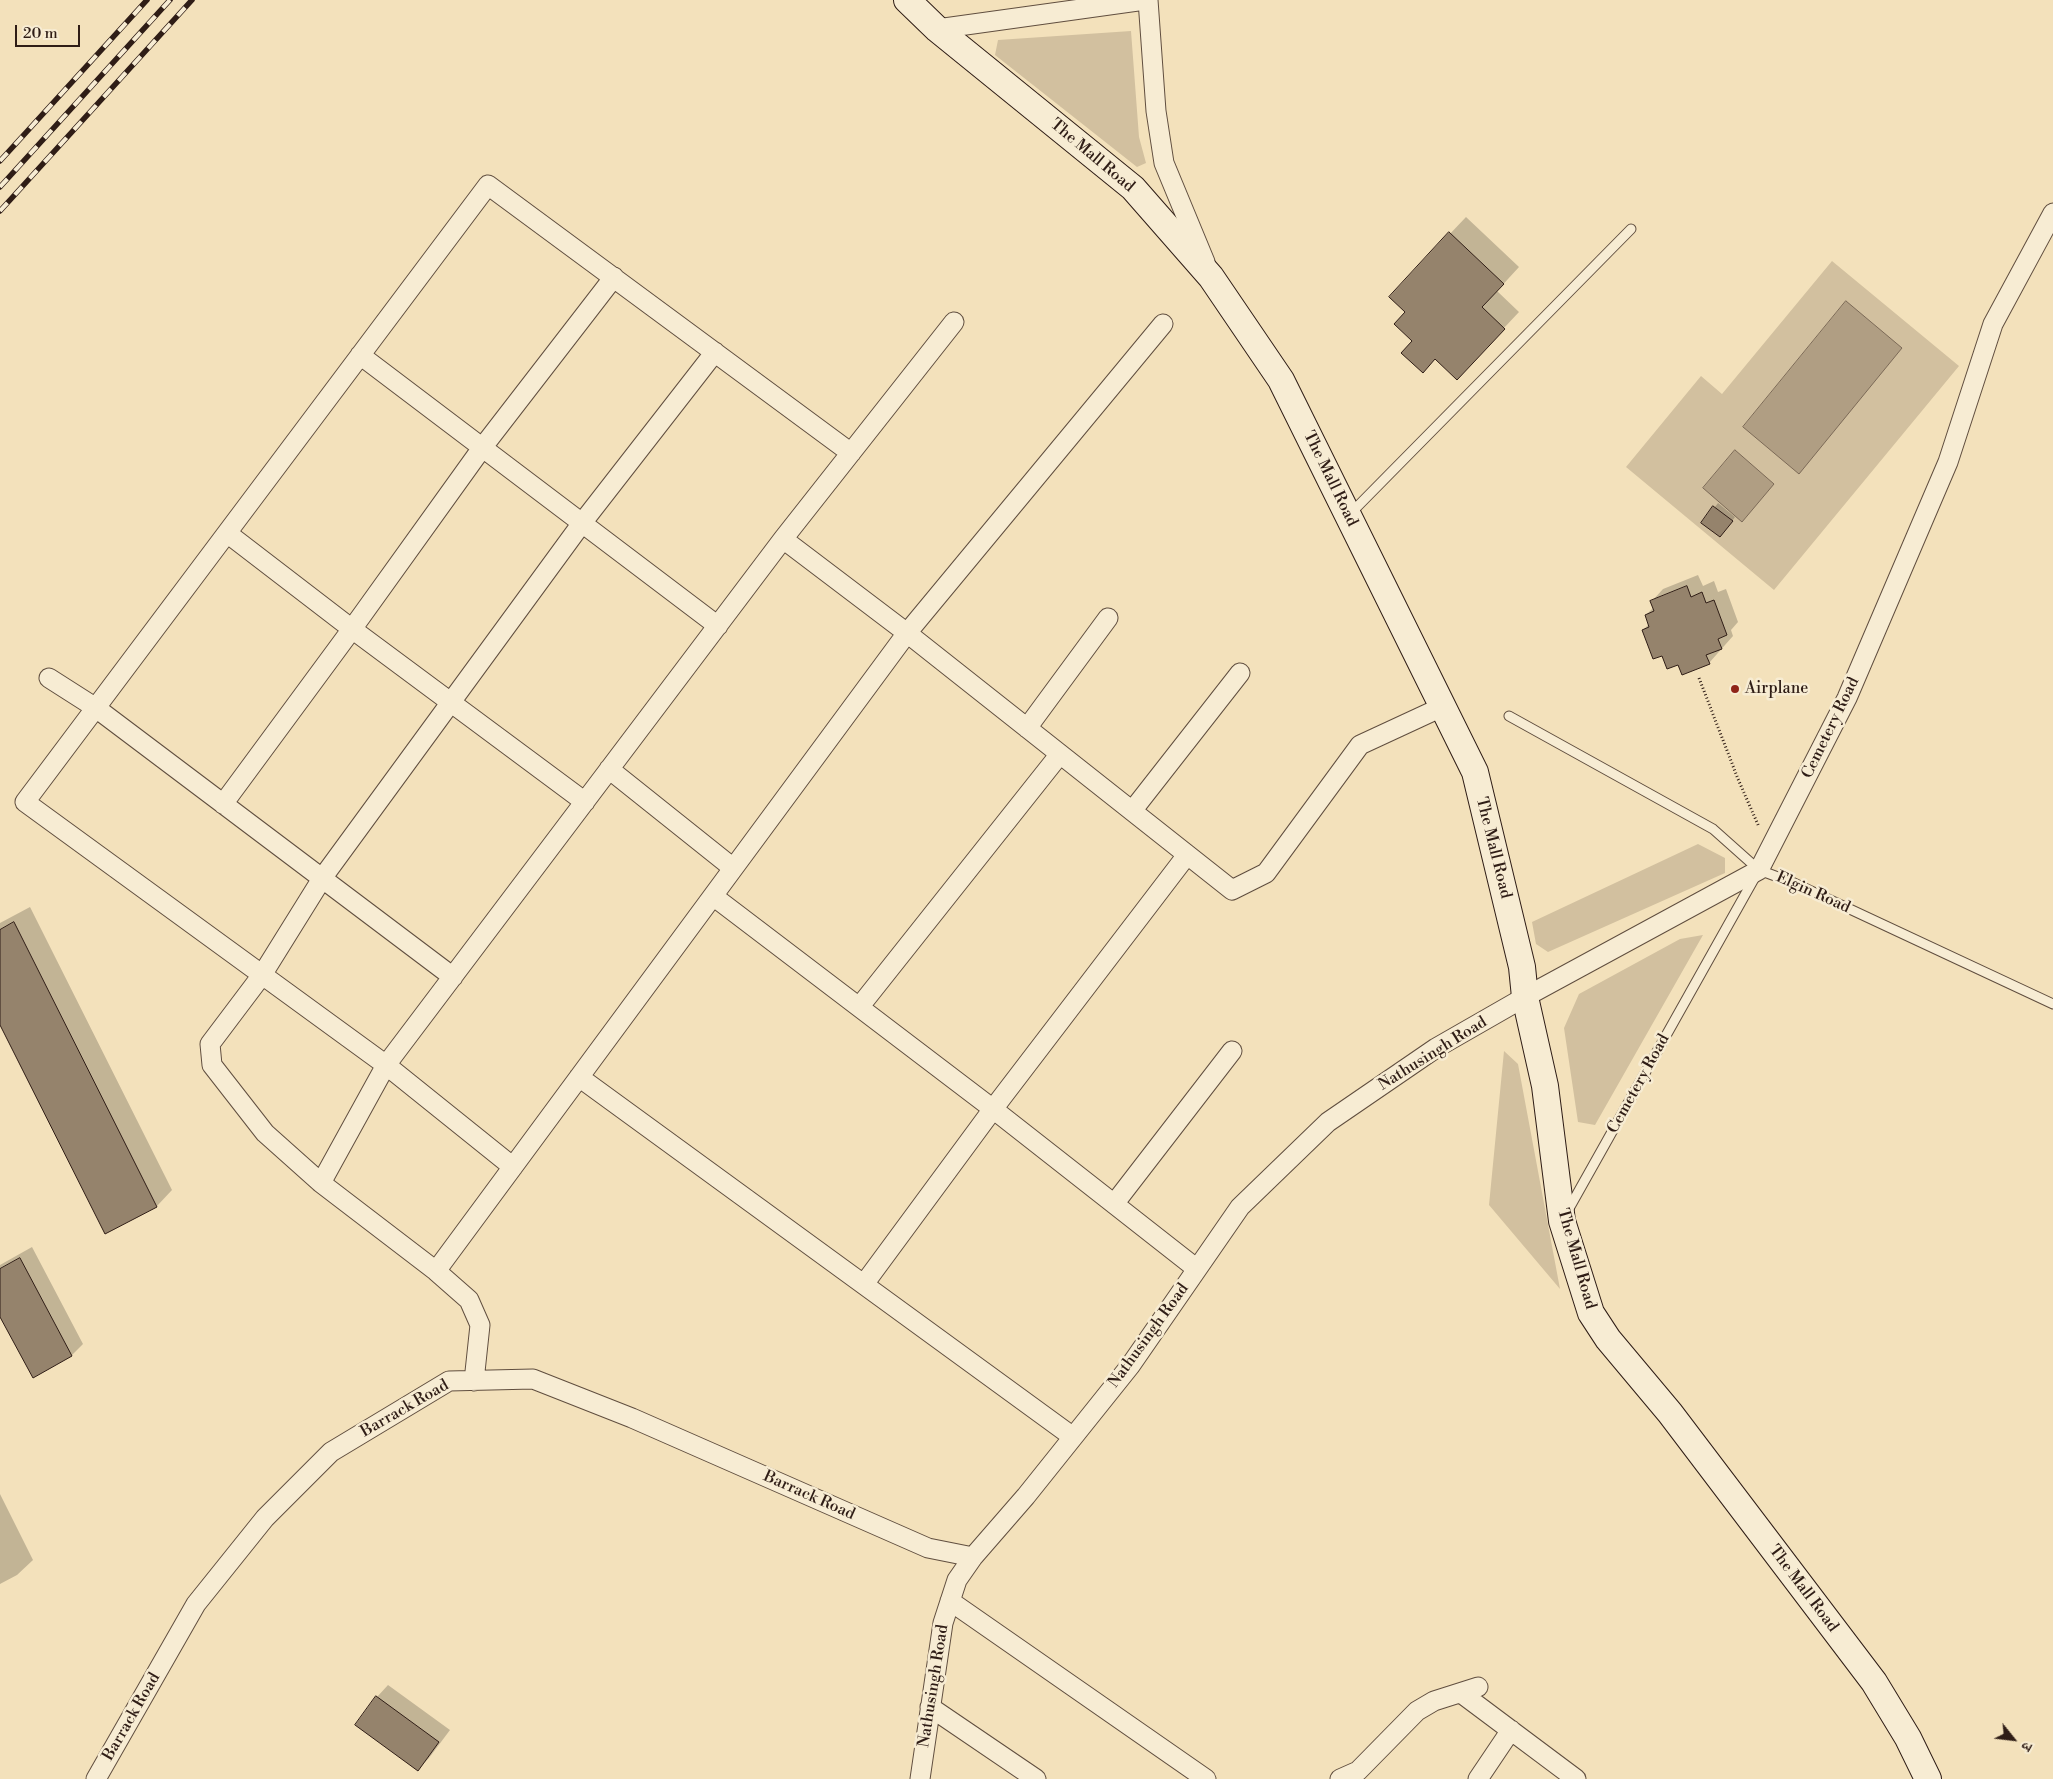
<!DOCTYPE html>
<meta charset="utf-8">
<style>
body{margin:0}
#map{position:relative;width:2053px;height:1779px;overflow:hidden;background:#f3e1bb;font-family:"Libre Bodoni","Noto Serif Devanagari",serif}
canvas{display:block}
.north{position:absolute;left:1988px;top:1714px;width:50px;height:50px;-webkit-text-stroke:4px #f7ecd3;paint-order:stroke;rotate:119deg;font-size:14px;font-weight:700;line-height:20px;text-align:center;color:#2f1d16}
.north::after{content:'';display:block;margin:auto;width:18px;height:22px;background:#2f1d16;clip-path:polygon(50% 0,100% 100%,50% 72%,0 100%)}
.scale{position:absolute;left:15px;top:25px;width:65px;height:22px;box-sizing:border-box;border:2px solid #2f1d16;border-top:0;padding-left:6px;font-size:15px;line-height:18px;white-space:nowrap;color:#2f1d16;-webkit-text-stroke:4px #f7ecd3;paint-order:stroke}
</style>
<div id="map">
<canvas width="2053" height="1779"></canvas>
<div class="north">उ</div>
<div class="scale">20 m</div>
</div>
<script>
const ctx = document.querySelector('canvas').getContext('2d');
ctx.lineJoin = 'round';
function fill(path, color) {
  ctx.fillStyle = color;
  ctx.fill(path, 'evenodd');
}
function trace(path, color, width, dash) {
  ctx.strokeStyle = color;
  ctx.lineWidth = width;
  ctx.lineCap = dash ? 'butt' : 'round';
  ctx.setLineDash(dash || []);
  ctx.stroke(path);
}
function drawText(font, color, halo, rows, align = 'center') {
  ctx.font = font + ' "Libre Bodoni",serif';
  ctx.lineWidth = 5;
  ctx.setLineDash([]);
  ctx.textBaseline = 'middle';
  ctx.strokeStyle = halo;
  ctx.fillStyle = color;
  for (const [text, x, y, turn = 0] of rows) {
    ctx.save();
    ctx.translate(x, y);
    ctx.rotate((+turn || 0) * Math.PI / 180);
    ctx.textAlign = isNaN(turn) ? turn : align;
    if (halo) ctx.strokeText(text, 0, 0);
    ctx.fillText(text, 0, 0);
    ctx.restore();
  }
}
const green = new Path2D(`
 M1131 31 1139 137 1146 163 1137 167 995 55 998 40Z
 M1832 261 1959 366 1774 590 1626 467 1701 376 1722 394Z
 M1698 844 1725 858V873L1548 952 1536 944 1532 922Z
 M1703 935 1595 1125 1578 1122 1564 1028 1579 994 1680 939Z
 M1504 1051 1518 1064 1560 1289 1489 1205Z`);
const water = new Path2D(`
 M1846 301 1902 348 1799 474 1743 427Z
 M1735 450 1774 484 1742 522 1703 488Z`);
const shadow = new Path2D(`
 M1466 217 1519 267 1497 291 1519 312 1472 362 1436 358 1414 341 1407 312 1390 297Z
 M1718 503 1735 517 1724 532 1703 523Z
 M1698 575 1703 586 1714 581 1718 592 1726 589 1738 622 1731 630 1733 636 1709 663H1679L1663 654 1643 630 1649 624 1646 615 1654 607 1652 601 1663 589Z
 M30 907 172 1190 157 1206 0 1022V923Z
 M32 1247 83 1344 72 1355 0 1314V1265Z
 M0 1494 33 1560 17 1575 0 1584Z
 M388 1685 450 1730 429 1758 418 1769 377 1697Z`);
const building = new Path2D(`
 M1449 232 1504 284 1482 307 1505 329 1457 380 1435 359 1423 373 1401 353 1412 341 1394 324 1405 312 1389 297Z
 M1713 506 1733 521 1720 537 1701 523Z
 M1687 586 1691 597 1702 592 1706 603 1714 600 1727 635 1718 639 1722 649 1706 655 1710 664 1682 675 1678 665 1667 669 1662 656 1653 659 1642 630 1649 627 1645 615 1654 611 1650 601Z
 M14 922 157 1207 105 1234 0 1025V930Z
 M20 1258 72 1356 33 1378 0 1317V1269Z
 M376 1696 439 1742 418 1771 355 1725Z`);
const path = new Path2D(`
 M1699 678 1738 779 1759 827`);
const lane = new Path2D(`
 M1350 514 1631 229
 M1509 716 1713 829 1759 870 1794 883 2053 1004
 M1567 1212 1755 877`);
const street = new Path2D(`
 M1148 0 1156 111 1164 163 1205 262
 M937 29 1145 0
 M360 355 718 626
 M227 533 352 629 585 802
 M783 539 907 633 1232 890 1266 873 1360 745 1442 707
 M49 678 96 708 453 977
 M1027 728 1108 618
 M609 769 733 868
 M223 804 352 629 482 448 614 277
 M1132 811 1240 673
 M713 896 993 1109 1197 1269
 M860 1006 1060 754
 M579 1077 1073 1437
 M513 1167 386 1065 25 802 488 185 851 453
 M321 1183 386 1065 783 539 954 322
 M1114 1204 1232 1051
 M436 1271 907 633 1163 324
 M864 1284 993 1109 1187 855
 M474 1381 480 1325 469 1300 436 1271 321 1183 265 1133 212 1065 210 1044 262 975 323 877 582 523 715 352
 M950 1601 1206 1779
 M1461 1693 1576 1779
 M930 1707 1036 1779
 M96 1779 196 1604 265 1518 331 1452 449 1381 533 1379 632 1418 928 1548 973 1557
 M920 1779 943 1623 957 1580 973 1557 1026 1496 1130 1366 1240 1207 1328 1122 1436 1048 1525 997 1759 870 1847 698 1948 462 1993 324 2053 213
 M1340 1779 1358 1771 1417 1711 1434 1701 1478 1687
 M1478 1779 1511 1730`);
const secondary = new Path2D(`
 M907 0 937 29 1133 188 1211 277 1281 380 1475 772 1522 967 1525 997 1545 1086 1562 1221 1591 1313 1608 1339 1670 1413 1874 1682 1908 1738 1928 1779`);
const rail = new Path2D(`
 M0 161 147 0
 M0 187 170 0
 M0 211 192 0`);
const markers = [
 [1735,689,5,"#8f2418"]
];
const streetNames = [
 ["The Mall Road",1092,156,40],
 ["The Mall Road",1330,479,64],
 ["Cemetery Road",1831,728,-64],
 ["The Mall Road",1493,848,76],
 ["Elgin Road",1813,893,24],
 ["Nathusingh Road",1433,1054,-32],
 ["Cemetery Road",1639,1084,-61],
 ["The Mall Road",1576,1259,74],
 ["Nathusingh Road",1149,1336,-54],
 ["Barrack Road",405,1409,-30],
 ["Barrack Road",809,1496,24],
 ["The Mall Road",1803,1589,53],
 ["Nathusingh Road",934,1686,-81],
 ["Barrack Road",132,1717,-60]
];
const poiNames = [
 ["Airplane",1745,689]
];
fill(green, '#d2c09f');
fill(water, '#b09e83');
trace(water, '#7c6a57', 1);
fill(shadow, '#0003');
fill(building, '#95836c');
trace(building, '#2f1d16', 1);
trace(lane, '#604e3f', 11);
trace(street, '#604e3f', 21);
trace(secondary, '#2f1d16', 28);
trace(path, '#2f1d16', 3, [1, 2.5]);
trace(lane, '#f7ecd3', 9);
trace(street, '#f7ecd3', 19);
trace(secondary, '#f7ecd3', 26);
trace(rail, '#2f1d16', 5.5);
trace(rail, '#f7ecd3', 4, [11]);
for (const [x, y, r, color] of markers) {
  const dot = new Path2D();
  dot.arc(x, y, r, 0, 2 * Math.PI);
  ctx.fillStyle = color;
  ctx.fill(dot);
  trace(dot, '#f7ecd3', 2);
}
drawText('16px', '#2f1d16', '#f7ecd3', streetNames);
drawText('16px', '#2f1d16', '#f7ecd3', poiNames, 'left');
</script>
